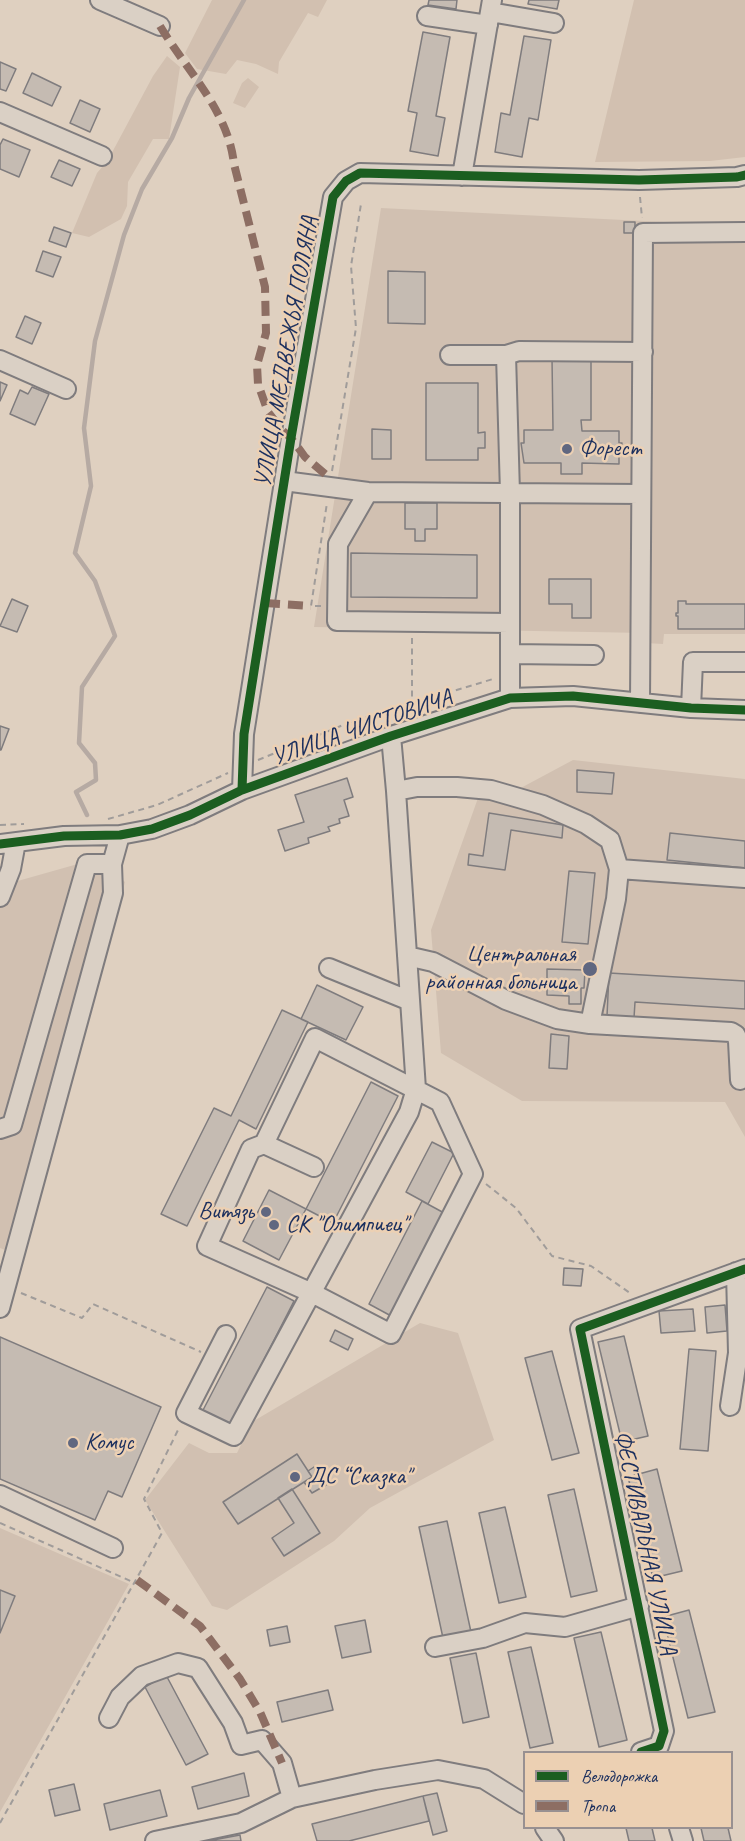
<!DOCTYPE html>
<meta charset="utf-8">
<style>
body{margin:0}
#map{position:relative;width:745px;height:1841px;overflow:hidden;background:#dfd0c0;font-family:Caveat,sans-serif}
canvas{display:block}
.legend{position:absolute;left:523px;top:1751px;width:210px;height:78px;box-sizing:border-box;background:#ecd0b3;border:2px solid #989091;margin:0;padding:8px 10px;list-style:none;font-size:18px;color:#1b2f5e}
.legend li{display:flex;align-items:center;gap:12px;height:30px}
.legend b{width:30px;border:2px solid #989091}
</style>
<div id="map">
<canvas width="745" height="1841"></canvas>
<ul class="legend">
<li><b style="height:8px;background:#1b5e20"></b>Велодорожка</li>
<li><b style="height:8px;background:#8d6e63"></b>Тропа</li>
</ul>
</div>
<script>
const ctx = document.querySelector('canvas').getContext('2d');
ctx.lineJoin = 'round';
function fill(path, color) {
  ctx.fillStyle = color;
  ctx.fill(path, 'evenodd');
}
function trace(path, color, width, dash) {
  ctx.strokeStyle = color;
  ctx.lineWidth = width;
  ctx.lineCap = dash ? 'butt' : 'round';
  ctx.setLineDash(dash || []);
  ctx.stroke(path);
}
function drawText(font, color, halo, rows, align = 'center') {
  ctx.font = font + ' Caveat,sans-serif';
  ctx.lineWidth = 5;
  ctx.setLineDash([]);
  ctx.textBaseline = 'middle';
  ctx.strokeStyle = halo;
  ctx.fillStyle = color;
  for (const [text, x, y, turn = 0] of rows) {
    ctx.save();
    ctx.translate(x, y);
    ctx.rotate((+turn || 0) * Math.PI / 180);
    ctx.textAlign = isNaN(turn) ? turn : align;
    if (halo) ctx.strokeText(text, 0, 0);
    ctx.fillText(text, 0, 0);
    ctx.restore();
  }
}
const built = new Path2D(`
 M381 208 745 226V634H664L663 644 645 643V633L314 627Z
 M573 760 745 779V1137L725 1102 522 1101 441 1053 431 930 483 784 517 790Z
 M99 858 125 882 23 1257 0 1248V886Z
 M420 1323 458 1333 494 1440 370 1508 334 1541 227 1610 212 1606 145 1500 189 1443 209 1453H237L252 1422Z
 M0 1528 129 1584 0 1812Z`);
const green = new Path2D(`
 M212 0H327L318 17 308 13 279 62 278 74 256 64 237 60 226 74 197 69 185 53Z
 M634 0H745V157L710 161 595 162Z
 M167 56 180 67 169 139H153L128 182 127 206 121 219 89 237 72 233 97 173 108 160 153 76Z
 M248 78 259 87 245 108 233 103 242 83Z`);
const stream = new Path2D(`
 M87 815 76 792 96 780 95 763 79 743 82 687 115 636 95 581 75 553 91 486 84 428 95 341 124 235 142 189 172 138 189 98 244 0`);
const building = new Path2D(`
 M429 0H457L456 9 428 5Z
 M529 0H559L557 9 528 4Z
 M423 32 450 37 436 116 445 118 438 156 410 151 417 113 408 111Z
 M524 36 551 40 538 120 529 118 522 157 495 152 501 113 510 115Z
 M0 62 16 69 6 91 0 89Z
 M32 73 61 87 52 106 23 93Z
 M80 100 100 109 90 132 70 123Z
 M3 139 30 150 19 177 0 169V145Z
 M59 160 80 169 72 186 51 177Z
 M624 222H635V233H624Z
 M54 227 71 233 66 247 49 241Z
 M43 251 61 257 53 277 36 271Z
 M388 271 425 272V324L388 323Z
 M25 316 41 323 32 344 16 337Z
 M552 358 591 359V420H581L582 431H619V443H622L621 452H619V464L582 463V474H561V463H524L521 443H524V430H553Z
 M0 382 7 385 0 401Z
 M426 383H478V433L485 432V448H478V460H426Z
 M32 387 49 394 35 425 10 414 20 390 28 394Z
 M372 429 391 430V459H372Z
 M405 503H437V529H425V541H415V529H405Z
 M351 553 477 555V598L351 597Z
 M549 579H591V618H572V604H549Z
 M12 599 28 606 17 632 0 626Z
 M678 601H686V604H745V629H678V616H676V613H678Z
 M0 726 9 729 1 750H0Z
 M577 770 614 773 612 794 577 792Z
 M347 778 353 797 344 800 349 816 339 819 340 823 328 827 330 831 308 838 309 843 285 851 278 830 304 822 295 795Z
 M489 813 563 825 562 838 511 830 505 870 468 865 469 854 483 856Z
 M670 833 745 841V868L667 860Z
 M569 871 595 873 588 944 562 942Z
 M547 969 585 970 584 988H581V1004H569V996L547 995Z
 M609 973 745 981V1009L635 1002 634 1018 607 1016Z
 M317 985 363 1007 346 1040 301 1019Z
 M282 1010 308 1022 256 1129 239 1120 187 1226 161 1214 214 1108 231 1116Z
 M551 1034 569 1036 567 1069 549 1068Z
 M371 1082 398 1096 333 1223 306 1209Z
 M432 1142 454 1153 428 1204 406 1192Z
 M269 1190 306 1209 279 1260 243 1241Z
 M422 1201 446 1214 393 1317 369 1304Z
 M564 1268 583 1269 581 1286 563 1285Z
 M267 1287 294 1301 229 1428 201 1414Z
 M725 1305 727 1331 707 1333 705 1307Z
 M693 1309 695 1331 661 1333 659 1311Z
 M335 1330 353 1339 348 1350 330 1341Z
 M624 1336 648 1436 622 1442 598 1342Z
 M0 1337 161 1407 122 1497 108 1491 95 1520 0 1479Z
 M689 1349 716 1351 708 1451 680 1449Z
 M552 1351 579 1453 552 1460 525 1358Z
 M297 1454 312 1477 238 1524 223 1502Z
 M314 1467 326 1485 312 1493 304 1482 312 1477 308 1471Z
 M657 1469 682 1571 653 1578 628 1477Z
 M292 1489 320 1533 284 1556 272 1538 294 1523 278 1498Z
 M574 1489 597 1591 571 1597 548 1495Z
 M505 1507 526 1597 499 1603 479 1513Z
 M447 1521 471 1632 443 1638 419 1527Z
 M0 1590 15 1596 0 1633Z
 M689 1610 715 1712 688 1718 663 1617Z
 M365 1620 371 1652 342 1658 335 1626Z
 M287 1626 290 1642 270 1646 267 1630Z
 M601 1632 627 1740 599 1747 574 1638Z
 M531 1647 553 1743 530 1748 508 1652Z
 M476 1653 489 1717 463 1723 450 1658Z
 M166 1675 208 1754 186 1765 145 1687Z
 M328 1690 333 1710 282 1722 277 1702Z
 M244 1773 249 1796 198 1809 192 1787Z
 M74 1784 80 1810 55 1816 49 1790Z
 M160 1790 167 1816 110 1830 104 1804Z
 M437 1793 447 1831 433 1835 423 1796Z
 M423 1796 429 1821 349 1841H317L312 1824Z
 M626 1828H652L655 1841H629Z
 M701 1828H728L731 1841H704Z
 M240 1835 241 1841H208Z`);
const path = new Path2D(`
 M640 197 642 218
 M332 471 356 328 351 266 361 204
 M321 606H311L327 503
 M412 638V703L414 713
 M258 760 348 723 493 679
 M108 819 157 805 228 773
 M0 825 24 824
 M486 1184 516 1208 552 1256 591 1266 630 1293
 M21 1293 82 1318 93 1304 201 1352
 M0 1523 135 1583
 M0 1823 162 1533 144 1499 179 1428`);
const minor = new Path2D(`
 M100 0 160 26
 M490 12 554 23
 M427 16 488 25
 M0 112 102 156
 M462 176 492 0
 M450 355H506L519 351 643 352
 M506 355 510 493V698
 M0 360 66 389
 M284 481 368 492 641 494
 M368 492 338 544 337 621 509 623
 M510 654 594 655
 M640 703 643 233 745 232
 M691 708 693 662H745
 M242 790 244 734 291 438 333 197 346 181 360 173 639 180 737 177 745 175
 M396 791 417 787H457L491 790 543 805 586 824 610 840 619 869 616 899 590 1024
 M0 844 64 836 120 835 152 829 190 815 242 790 391 736 510 698 573 696 691 708 745 710
 M619 869 745 878
 M0 897 11 869 16 842
 M407 956 433 962 506 1000 557 1019 590 1024 731 1032 736 1035 738 1041 740 1080
 M329 968 410 1001
 M315 1038 440 1102 473 1174 391 1334 312 1293 207 1246 251 1149 264 1144Z
 M0 1129 12 1125 87 864H112
 M264 1144 314 1167
 M0 1308 113 893 112 864 120 835
 M226 1335 186 1413 234 1436 409 1112 416 1089 396 791 391 736
 M730 1406 738 1353 736 1272
 M0 1495 113 1548
 M435 1647 483 1638 525 1623 565 1627 639 1606
 M109 1718 120 1697 142 1676 178 1663 198 1668 233 1723 241 1745 262 1740 282 1763 292 1798
 M641 1752 659 1746 664 1731 580 1329 745 1269
 M545 1828 554 1841
 M679 1828 683 1841
 M155 1841 241 1823 292 1798 375 1780 438 1770 484 1779 524 1804`);
const quiet = new Path2D(`
 M160 26C187 71 228 110 234 164L265 287 266 333 257 365 258 384 268 412 283 431 291 438 305 457 331 479
 M265 603 311 606
 M137 1580 200 1626 240 1679 260 1712 282 1763`);
const cycleway = new Path2D(`
 M242 790 244 734 291 438 333 197 346 181 360 173 639 180 737 177 745 175
 M0 844 64 836 120 835 152 829 190 815 242 790 391 736 510 698 573 696 691 708 745 710
 M641 1752 659 1746 664 1731 580 1329 745 1269`);
const markers = [
 [567,449,6,"#606780"],
 [590,969,8,"#606780"],
 [266,1212,6,"#606780"],
 [274,1225,6,"#606780"],
 [73,1443,6,"#606780"],
 [295,1477,6,"#606780"]
];
const streetNames = [
 ["УЛИЦА МЕДВЕЖЬЯ ПОЛЯНА",287,352,-80],
 ["УЛИЦА ЧИСТОВИЧА",362,728,-19],
 ["ФЕСТИВАЛЬНАЯ УЛИЦА",645,1543,78]
];
const poiNames = [
 ["Форест",579,449],
 ["Центральная",576,955,"right"],
 ["районная больница",576,983,"right"],
 ["Витязь",254,1212,"right"],
 ["СК \"Олимпиец\"",286,1225],
 ["Комус",85,1443],
 ["ДС “Сказка\"",307,1477]
];
fill(built, '#d1c0b1');
fill(green, '#d2c0b0');
trace(stream, '#b6aaa3', 4.5);
fill(building, '#c5bbb2');
trace(building, '#7f7c7e', 1.5);
trace(minor, '#7f7c7e', 22);
trace(path, '#a09c9a', 2, [6, 4.5]);
trace(minor, '#dad0c5', 18);
trace(quiet, '#8d6e63', 8, [15, 8]);
trace(cycleway, '#1b5e20', 9);
for (const [x, y, r, color] of markers) {
  const dot = new Path2D();
  dot.arc(x, y, r, 0, 2 * Math.PI);
  ctx.fillStyle = color;
  ctx.fill(dot);
  trace(dot, '#ecd0b3', 2);
}
drawText('24px', '#1b2f5e', '#ecd0b3', streetNames);
drawText('24px', '#1b2f5e', '#ecd0b3', poiNames, 'left');
</script>
